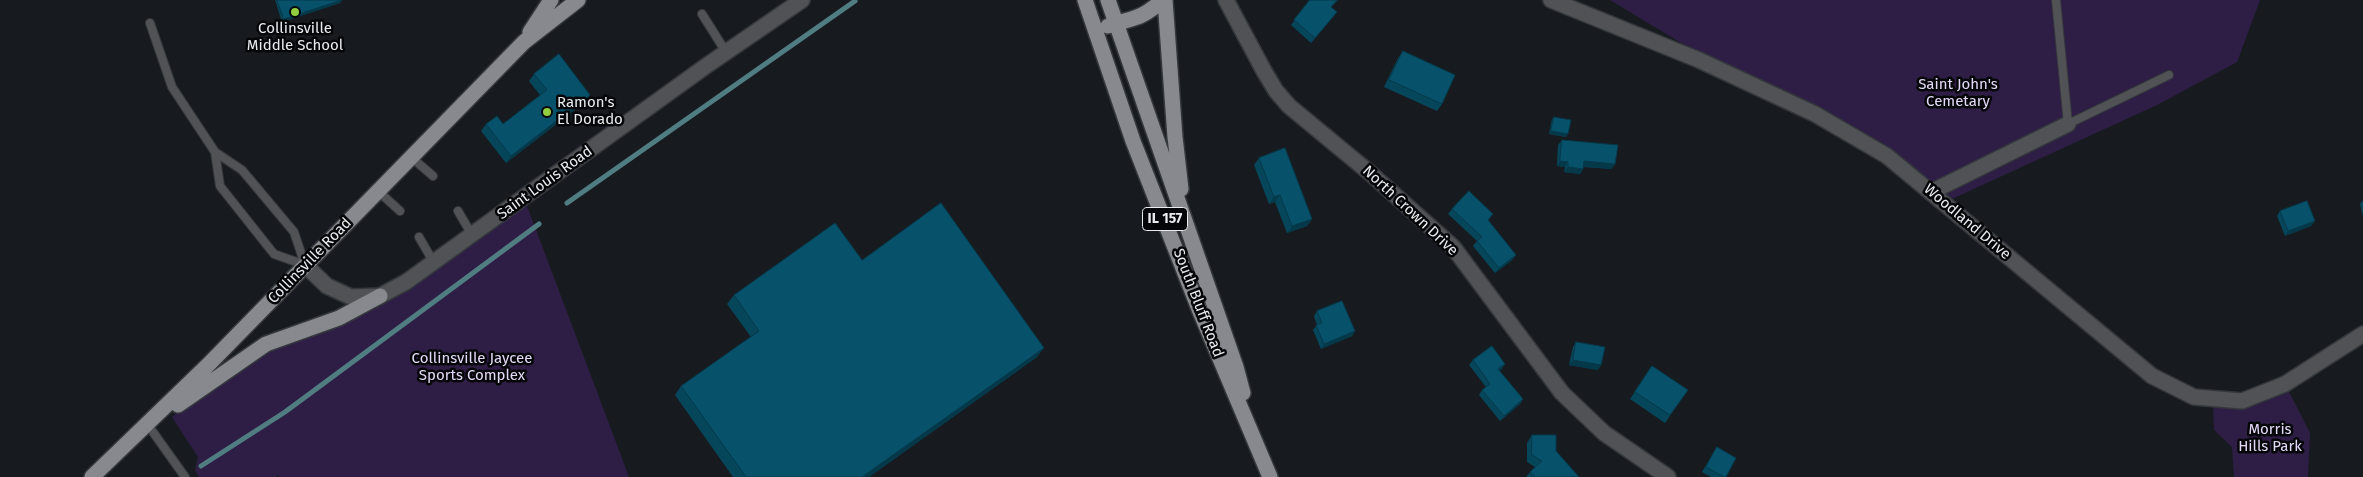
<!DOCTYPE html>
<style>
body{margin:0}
canvas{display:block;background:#171b20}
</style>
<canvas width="2363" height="477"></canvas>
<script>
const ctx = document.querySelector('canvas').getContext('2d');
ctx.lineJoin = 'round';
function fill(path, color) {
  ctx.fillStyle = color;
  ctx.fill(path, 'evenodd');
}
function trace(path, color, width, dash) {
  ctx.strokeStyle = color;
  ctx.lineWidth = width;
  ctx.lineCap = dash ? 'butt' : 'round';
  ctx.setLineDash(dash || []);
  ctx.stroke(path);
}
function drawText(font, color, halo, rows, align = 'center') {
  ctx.font = font + ' "Fira Sans",sans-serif';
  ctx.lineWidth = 5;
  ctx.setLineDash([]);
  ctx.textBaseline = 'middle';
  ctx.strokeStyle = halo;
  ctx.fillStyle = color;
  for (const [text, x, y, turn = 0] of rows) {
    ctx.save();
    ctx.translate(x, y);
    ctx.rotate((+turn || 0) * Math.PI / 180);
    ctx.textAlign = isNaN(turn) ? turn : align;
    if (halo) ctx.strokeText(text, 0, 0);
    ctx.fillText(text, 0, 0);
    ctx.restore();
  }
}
const green = new Path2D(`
 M1610 0H2260L2237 62 2157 105 1943 203 1859 140 1746 82Z
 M524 198 629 477H279L278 475 276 477H199L195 470 198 457 172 417 266 344 339 318Z
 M2285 384 2310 433 2308 477H2234L2232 447 2214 430 2213 399 2242 401Z`);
const stream = new Path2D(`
 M567 203 855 1
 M201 466 285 412 539 224`);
const service = new Path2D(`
 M2056 0 2068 124 2169 75
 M702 14 726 52
 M150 23 172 87 215 152 242 170 294 232 305 265
 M215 152 220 186 274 254 305 265
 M411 157 433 176
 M378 191 400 211
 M458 211 472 235
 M419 237 434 263
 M148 425 185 477`);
const minor = new Path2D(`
 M1226 0 1264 71 1276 91 1289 106 1370 173 1453 247 1562 393 1604 433 1668 477
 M1551 0 1699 60 1815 114 1887 156 2152 376 2194 397 2242 401 2285 384 2363 334
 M1931 192 2068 124`);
const tertiary = new Path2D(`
 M305 265 327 286 351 297 380 296 406 282 706 66 802 0`);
const primary = new Path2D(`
 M1085 0 1133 141 1199 309 1270 477
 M1108 0 1236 367 1243 393
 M1165 0 1175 137 1181 189
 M1108 26C1135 17 1140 20 1163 0
 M530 32 551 0
 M178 405 266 344 339 318 380 296
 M92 477 207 366 524 42 578 0`);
const wall = new Path2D(`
 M275 0H341L340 3 282 22Z
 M1310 0H1338L1331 7 1333 17 1311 43 1291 25Z
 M1403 51 1442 104 1437 111 1384 87 1398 58Z
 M534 74 590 95 585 102 506 163 481 131 486 124H503L540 95 529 81Z
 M1554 117 1566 137 1549 134 1552 119Z
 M1562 140 1615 164 1611 169 1584 167 1580 174 1564 172 1565 167 1557 166 1558 145Z
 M1259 158 1312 219 1307 226 1287 233 1275 202 1269 204 1254 165Z
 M2363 200V216L2360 204Z
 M1452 209 1488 220 1516 255 1512 260 1495 273 1473 246 1477 241 1448 214Z
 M2280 211 2315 221 2311 226 2285 236 2277 216Z
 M862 260 1037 357 869 477H733L675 395 681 386 751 337 727 304 734 295Z
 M1317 311 1355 331 1352 336 1321 349 1313 330 1317 325 1314 316Z
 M1576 342 1598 370 1569 365 1573 347Z
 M1473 360 1502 369 1499 371 1523 399 1520 404 1500 421 1479 395 1482 390 1486 387 1469 365Z
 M1652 366 1688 390 1665 423 1630 399Z
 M1532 435 1556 451 1579 477H1526L1530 472 1535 467 1527 462V443Z
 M1717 447 1726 477H1711L1702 472Z`);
const shadedWall = new Path2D(`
 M342 0 340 3 282 22 284 19Z
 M590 95 585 102 506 163 511 156Z
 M1551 131 1568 134 1566 137 1549 134Z
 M1560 161 1568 162 1565 167 1557 166Z
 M1584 161 1615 164 1611 169 1580 166Z
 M1568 167 1583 169 1580 174 1564 172Z
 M1280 195 1275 202 1269 204 1274 197Z
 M1312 219 1307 226 1287 233 1292 226Z
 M2315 221 2311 226 2285 236 2288 231Z
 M1516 255 1512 260 1495 273 1499 268Z
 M1355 331 1352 336 1321 349 1324 344Z
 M1044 348 1037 357 869 477H862Z
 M1573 360 1601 365 1598 370 1569 365Z
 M1505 364 1502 369 1494 374 1498 369Z
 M1523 399 1520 404 1500 421 1504 416Z`);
const building = new Path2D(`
 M277 0H342L284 19Z
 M1310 0H1337L1331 7 1337 12 1315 38 1294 20Z
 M1403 51 1455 75 1442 104 1389 80Z
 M559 54 590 95 511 156 486 124 497 116 503 124 547 90 534 74Z
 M1554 117 1571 120 1568 134 1551 131Z
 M1562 140 1618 145 1615 164 1584 161 1583 169 1568 167V162L1560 161Z
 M1285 148 1312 219 1292 226 1280 195 1274 197 1259 158Z
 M1469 191 1493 214 1488 220 1516 255 1499 268 1477 241 1482 237 1452 209Z
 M2307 201 2315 221 2288 231 2280 211Z
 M941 203 1044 348 862 477H746L681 386 759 331 734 295 835 223 862 260Z
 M1342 301 1355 331 1324 344 1316 325 1322 323 1317 311Z
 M1576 342 1605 347 1601 365 1573 360Z
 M1492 346 1505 364 1498 369 1523 399 1504 416 1482 390 1490 384 1473 360Z
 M1652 366 1688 390 1670 415 1635 392Z
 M1532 435H1556V451L1579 477H1535L1530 472 1542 461 1532 455Z
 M1717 447 1736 458 1726 477H1724L1706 467Z`);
const markers = [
 [295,12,5,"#92cd3f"],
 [547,112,5,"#92cd3f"]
];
const shields = [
 [1165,219,45]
];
const shieldNames = [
 ["IL 157",1165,219]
];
const poiNames = [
 ["Collinsville",295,29],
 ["Middle School",295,46],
 ["Ramon's",557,103,"left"],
 ["El Dorado",557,120,"left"]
];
const parkNames = [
 ["Saint John's",1958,85],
 ["Cemetary",1958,102],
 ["Collinsville Jaycee",472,359],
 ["Sports Complex",472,376],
 ["Morris",2270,430],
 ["Hills Park",2270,447]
];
const streetNames = [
 ["Saint Louis Road",545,183,-36],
 ["North Crown Drive",1410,211,43],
 ["Woodland Drive",1967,222,40],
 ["Collinsville Road",310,261,-46],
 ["South Bluff Road",1198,303,69]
];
fill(green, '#2e1e45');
trace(stream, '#507d82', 5);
trace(service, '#34383d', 10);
trace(minor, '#34383d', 18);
trace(tertiary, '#34383d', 18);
trace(primary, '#34383d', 18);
trace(service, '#515255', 8);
trace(minor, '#515255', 15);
trace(tertiary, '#515255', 15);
trace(primary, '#88898f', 15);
fill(wall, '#06465b');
fill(shadedWall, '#05394a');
fill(building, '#07516a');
trace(building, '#05394a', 1);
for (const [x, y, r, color] of markers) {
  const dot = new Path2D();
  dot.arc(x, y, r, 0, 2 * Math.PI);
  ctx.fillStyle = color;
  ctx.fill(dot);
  trace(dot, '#050607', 2);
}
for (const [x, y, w] of shields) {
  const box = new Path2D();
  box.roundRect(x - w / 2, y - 11.5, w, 23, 4);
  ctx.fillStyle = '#050607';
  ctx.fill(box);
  trace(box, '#e9ecef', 1);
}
drawText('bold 14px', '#e9ecef', null, shieldNames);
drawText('15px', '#e9ecef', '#050607', poiNames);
drawText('15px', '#e3d8f7', '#050607', parkNames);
drawText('15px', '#e9ecef', '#050607', streetNames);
</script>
